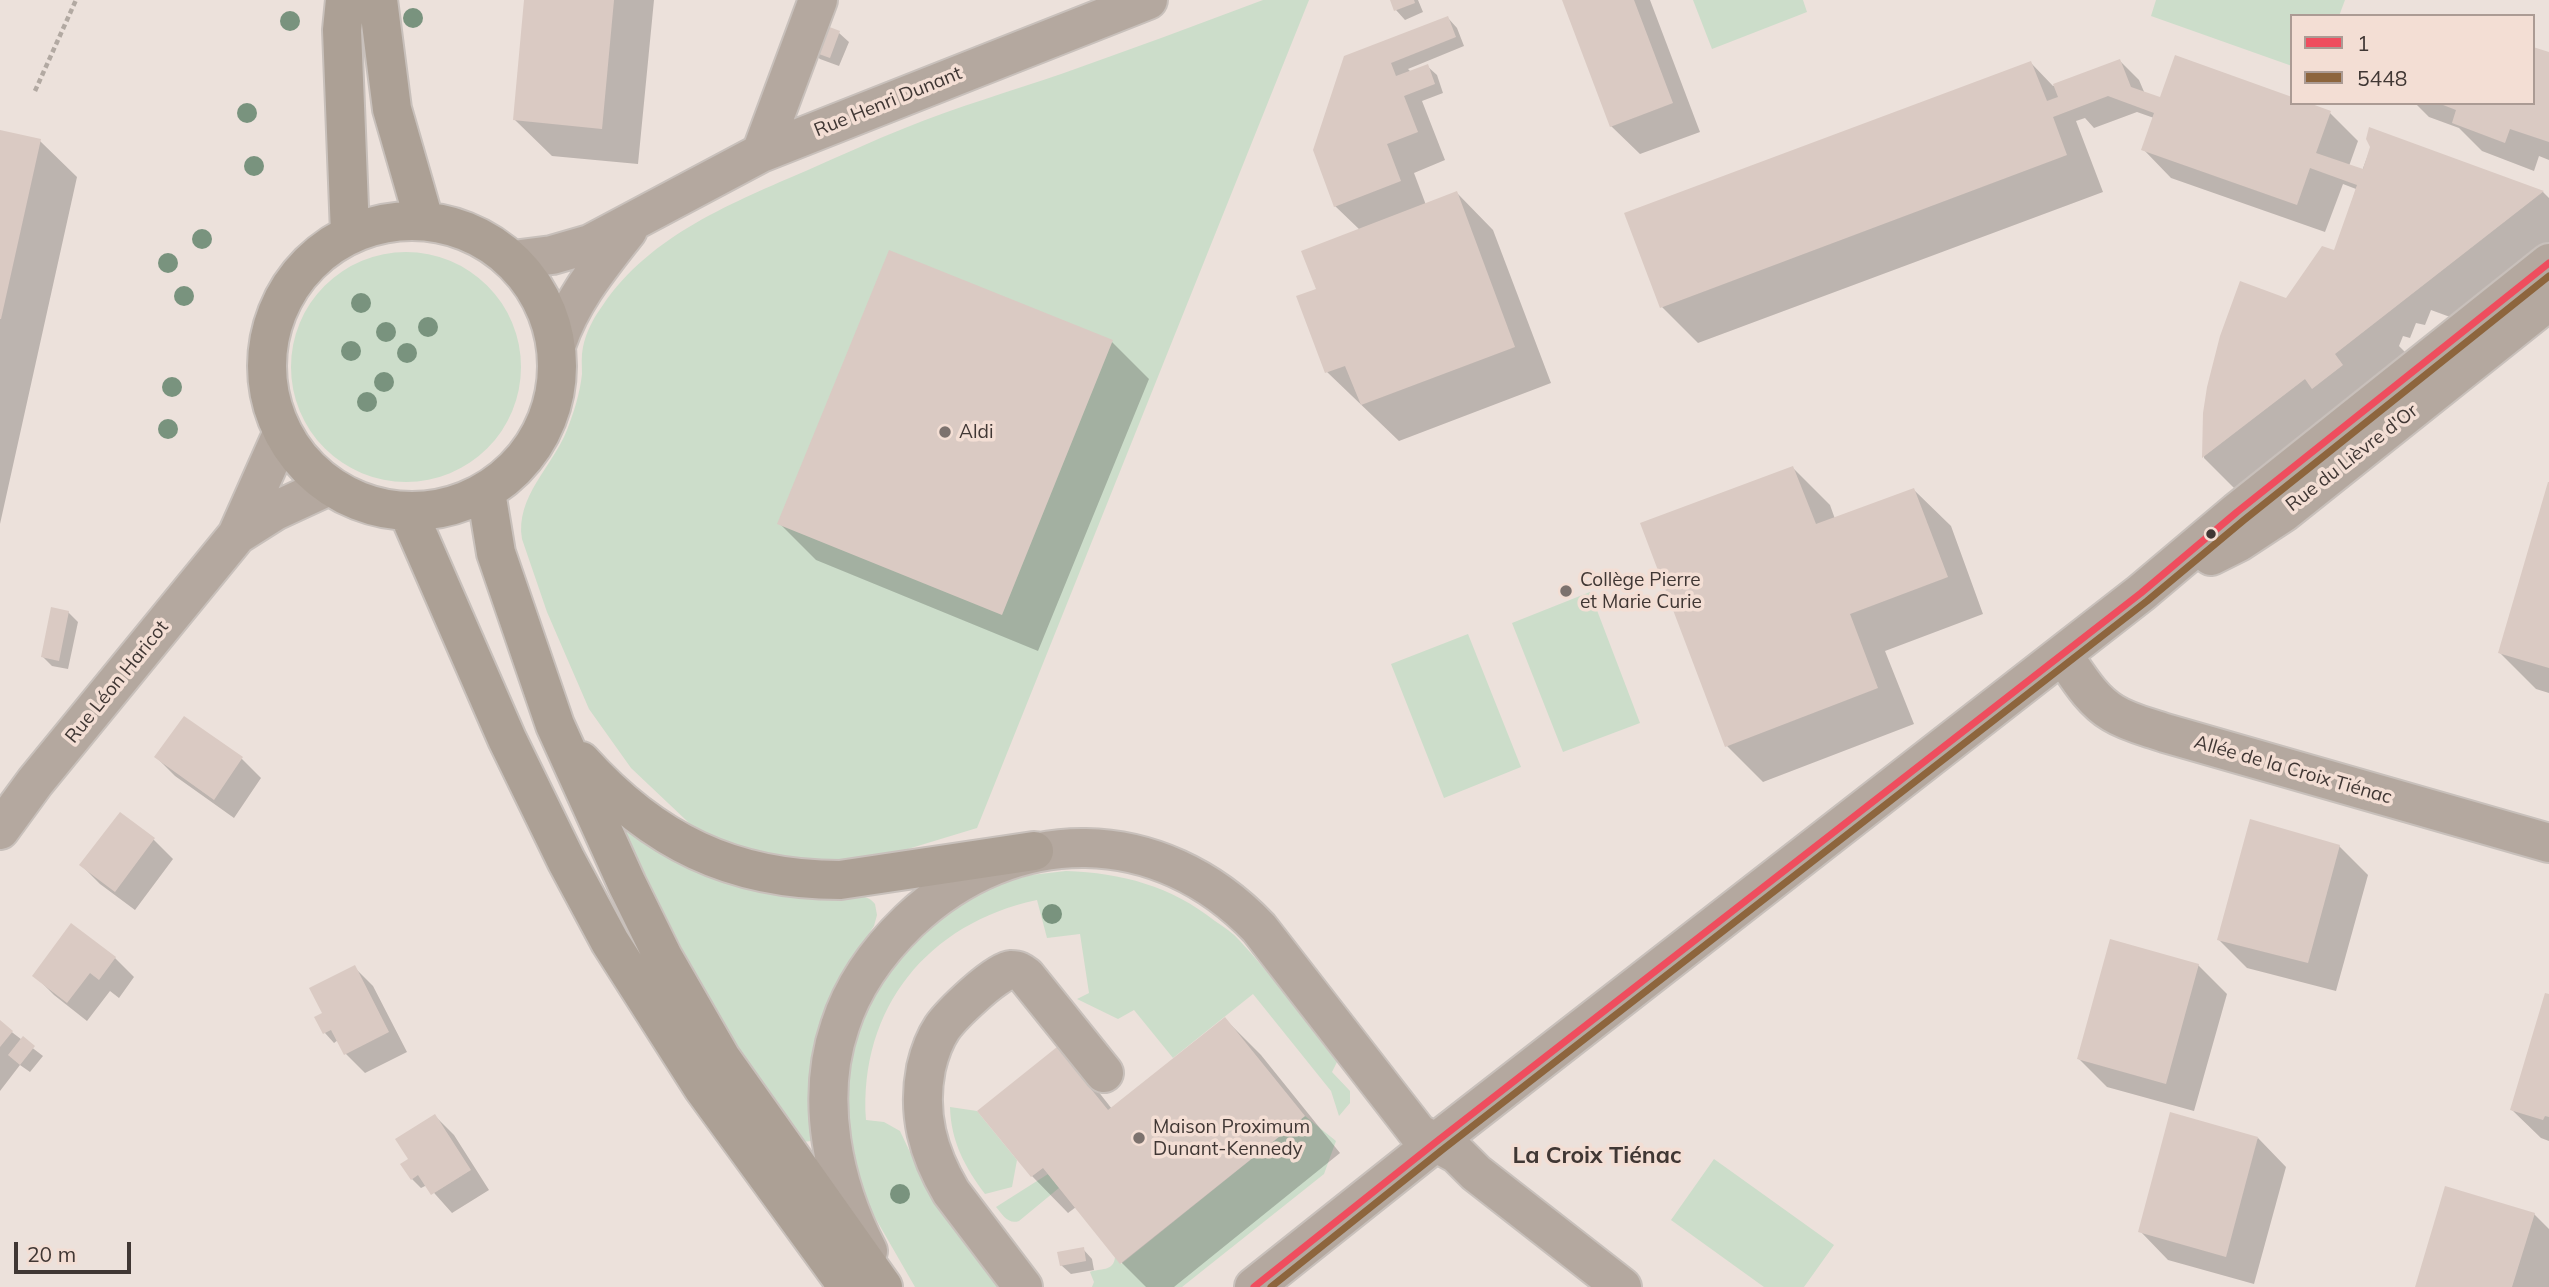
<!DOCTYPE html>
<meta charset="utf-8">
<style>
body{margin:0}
#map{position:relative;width:2549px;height:1287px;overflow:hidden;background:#ece1db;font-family:Mulish,sans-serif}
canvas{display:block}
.legend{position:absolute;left:2290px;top:14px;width:245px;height:91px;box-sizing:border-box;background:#f3ded4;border:2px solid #ab9b94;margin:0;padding:9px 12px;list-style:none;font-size:21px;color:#403734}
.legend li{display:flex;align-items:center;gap:14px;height:35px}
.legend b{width:35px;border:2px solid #ab9b94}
.scale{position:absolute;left:14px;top:1242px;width:117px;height:32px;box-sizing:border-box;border:4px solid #403734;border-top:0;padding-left:9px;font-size:21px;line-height:24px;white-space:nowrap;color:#403734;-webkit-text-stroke:5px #f3ded4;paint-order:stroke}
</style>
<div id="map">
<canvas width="2549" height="1287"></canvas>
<ul class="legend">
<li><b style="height:9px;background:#ef4d5e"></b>1</li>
<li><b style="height:9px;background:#8d653d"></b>5448</li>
</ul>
<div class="scale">20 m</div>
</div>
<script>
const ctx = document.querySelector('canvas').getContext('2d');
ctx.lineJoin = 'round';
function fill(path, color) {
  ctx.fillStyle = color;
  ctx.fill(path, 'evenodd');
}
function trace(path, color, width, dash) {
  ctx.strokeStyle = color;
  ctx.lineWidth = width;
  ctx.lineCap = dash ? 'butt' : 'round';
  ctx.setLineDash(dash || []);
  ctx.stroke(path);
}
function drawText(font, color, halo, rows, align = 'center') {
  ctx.font = font + ' Mulish,sans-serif';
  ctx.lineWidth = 7;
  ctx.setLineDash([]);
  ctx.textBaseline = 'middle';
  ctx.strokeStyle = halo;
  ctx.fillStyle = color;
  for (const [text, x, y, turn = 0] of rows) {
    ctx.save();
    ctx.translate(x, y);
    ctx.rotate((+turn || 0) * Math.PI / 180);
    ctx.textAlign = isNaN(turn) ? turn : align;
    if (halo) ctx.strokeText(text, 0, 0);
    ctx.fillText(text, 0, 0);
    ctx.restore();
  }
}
const green = new Path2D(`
 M1263 0H1309L977 828 898 852 845 862 788 865 696 832 687 821 631 768 589 709 547 612 522 539C515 497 553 466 567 430 574 412 580 393 582 374 582 365 581 356 583 347 586 332 594 317 603 305 650 235 734 202 808 170 840 156 872 141 905 128 957 107 1011 91 1064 73 1131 49 1197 25 1263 0Z
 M1693 0H1803L1807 12 1712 49Z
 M2156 0H2345L2339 16H2292V66L2151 16Z
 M291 367a115 115 0 1 1 230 0a115 115 0 1 1-230 0Z
 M1590 592 1640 723 1563 752 1512 623Z
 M1468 634 1521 767 1444 798 1391 664Z
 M626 828C684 855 748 896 813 899 830 900 863 888 875 904L877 915 874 926 838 980 818 1030 812 1054 810 1078 811 1141 803 1142C729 1046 675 940 625 831Z
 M1066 871C1122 873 1171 886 1215 921 1224 927 1233 933 1240 941 1275 978 1305 1022 1337 1062L1332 1072 1350 1091V1103L1339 1116 1331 1091 1253 994 1173 1058 1134 1010 1118 1019 1077 999 1089 993 1080 934 1047 938 1037 900C928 923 859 1008 866 1120L884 1122 900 1131 926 1186 1000 1287H915L869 1207 849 1154 844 1083 867 997 933 919 988 887 1031 875Z
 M950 1107 977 1111 1017 1160 1012 1187 985 1194C965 1167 951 1142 950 1107Z
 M1305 1116 1336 1141 1324 1174 1182 1287H1092L1094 1282 1090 1272C1100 1268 1114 1272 1115 1257L1121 1264Z
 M1714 1159 1834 1245 1804 1287H1764L1671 1220Z
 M1048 1174 1059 1188 1019 1221C1008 1225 1002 1214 996 1207Z`);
const shadow = new Path2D(`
 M526 0H654L638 164 552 156 515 120Z
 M1392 0H1418L1423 12 1405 20 1396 10Z
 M1564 0H1650L1700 132 1640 154 1611 126Z
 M1448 18 1457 28 1464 46 1408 69 1411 72 1427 66 1437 75 1443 93 1422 101 1445 160 1414 173 1426 205 1457 193 1493 230 1551 383 1399 441 1327 372 1318 290 1360 230 1335 206 1346 57Z
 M820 25 839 33 849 42 839 66 820 59 810 50Z
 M2549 54V160L2539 156 2534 171 2482 151 2459 128 2429 117 2415 103H2533Z
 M2120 61 2139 80 2145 94 2159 98 2292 103 2330 113 2358 141 2349 166 2362 171 2372 144 2370 130 2543 192 2549 198V252L2461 321 2431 310 2425 325 2416 323 2410 338 2403 336 2399 346 2412 359 2240 494 2204 458 2205 413 2286 300 2335 252 2356 189 2343 184 2325 232 2171 178 2143 149 2154 118 2137 112 2094 128 2085 118 2076 121 2103 192 1698 343 1662 307 2031 63 2053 86Z
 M0 132 40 141 77 177 0 524Z
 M890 252 1112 342 1149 379 1038 651 816 560 779 523Z
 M1793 468 1830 505 1835 519 1914 490 1951 526 1983 614 1885 651 1914 724 1763 782 1727 746Z
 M2549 486V693L2536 689 2500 653Z
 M68 612 78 622 68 669 52 666 43 657Z
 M184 719 242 759 261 778 234 818 175 776 156 757Z
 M120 815 154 840 173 859 135 910 100 884 81 865Z
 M2339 846 2368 875 2336 991 2247 968 2219 940Z
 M115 958 134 977 119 998 110 991 87 1021 54 995 35 976Z
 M2198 965 2227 994 2194 1111 2107 1087 2079 1059Z
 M354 967 373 986 407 1052 365 1073 346 1054 338 1040 334 1043 325 1033 317 1018 328 1021Z
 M2549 996V1141L2541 1138 2512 1110Z
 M1225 1019 1261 1055 1340 1153 1174 1287H1146L1122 1263 1076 1207 1068 1213 1032 1176 1057 1049 1094 1086 1112 1109Z
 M0 1023 43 1056 30 1072 20 1065 0 1091Z
 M435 1116 454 1135 489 1190 452 1213 427 1185 421 1188 412 1179 413 1167Z
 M2258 1138 2286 1167 2254 1284 2168 1260 2140 1231Z
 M2534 1214 2549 1229V1287H2417Z
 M1083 1249 1092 1259 1094 1270 1071 1274 1061 1265Z`);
const building = new Path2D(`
 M524 0H614L602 129 513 120Z
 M1390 0H1414L1415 3 1394 11Z
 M1562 0H1634L1673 103 1610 127Z
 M1448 16 1456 37 1391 63 1396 76 1428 64 1435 84 1404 96 1418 132 1387 144 1401 181 1334 207 1313 150 1344 56Z
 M819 23 840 31 830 58 808 50Z
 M2533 47 2549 52V142L2510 129 2505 143 2452 123 2456 110 2438 103H2533Z
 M2175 55 2292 97V103H2309L2331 111 2316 153 2363 169 2370 147 2366 139 2369 127 2544 191 2335 354 2343 365 2312 389 2305 379 2202 458 2203 413 2207 387 2220 336 2240 281 2286 298 2322 246 2334 250 2357 185 2310 168 2297 205 2141 150 2154 113 2108 96 2053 117 2067 155 1660 308 1624 213 2031 61 2047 101 2058 97 2053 84 2120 59 2131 87 2160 97Z
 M0 130 41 139 1 319H0Z
 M1457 191 1515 347 1361 405 1345 366 1325 373 1296 296 1316 289 1301 251Z
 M889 250 1113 340 1002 615 777 524Z
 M1793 466 1816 524 1914 488 1948 577 1850 614 1878 688 1725 747 1640 523Z
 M2548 482H2549V668L2498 653Z
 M51 607 69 611 59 661 41 657Z
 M184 716 243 757 214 800 154 757Z
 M120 812 155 838 115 892 79 865Z
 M2250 819 2340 845 2308 963 2217 940Z
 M71 923 116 957 99 980 90 973 67 1003 32 976Z
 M2110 939 2199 964 2166 1084 2077 1059Z
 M355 965 389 1032 344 1055 331 1030 323 1034 314 1017 322 1013 309 988Z
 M2545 993 2549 994V1117L2545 1116 2543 1120 2510 1110Z
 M1225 1017 1305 1116 1120 1264 1043 1168 1031 1177 977 1111 1057 1047 1108 1110Z
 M0 1020 13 1031 0 1047Z
 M23 1036 35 1046 20 1065 8 1055Z
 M2170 1112 2258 1137 2226 1257 2138 1232Z
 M435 1114 471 1170 431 1195 418 1175 411 1180 400 1164 408 1159 395 1139Z
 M2445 1186 2535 1213 2512 1287H2415Z
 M1084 1247 1086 1261 1060 1266 1057 1252Z`);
const path = new Path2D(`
 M35 91 76 0`);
const minor = new Path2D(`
 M761 153 818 0
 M513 260 552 255 590 244 761 153 1148 0
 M557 343C572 299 600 266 628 230
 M237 535 275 511 329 486
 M2211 556 2239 542 2283 513 2549 301
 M2063 655C2077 675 2091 700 2113 713 2129 723 2148 727 2165 733L2549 843
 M0 830 35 782 237 535 282 434
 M868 1251C833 1184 815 1099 840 1026 853 985 879 950 909 921 1014 822 1159 823 1259 928L1418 1133 1457 1154 1476 1173 1622 1287
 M1023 1287 951 1192C928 1153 917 1114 926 1068 929 1055 934 1040 942 1028 951 1015 996 971 1011 970 1018 970 1021 972 1026 976L1104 1073
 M1254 1287 1436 1142 2141 593 2237 512 2549 263`);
const major = new Path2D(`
 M345 0 342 30 350 233
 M378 0 392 109 424 220
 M267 366a145 145 0 1 1 290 0a145 145 0 1 1-290 0Z
 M486 492 496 553 555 725 627 884 663 957 721 1058 883 1287
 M408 512 507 739 566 860 610 942 703 1088 848 1287
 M581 761C653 841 732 880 840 880L1034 851`);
const bus1 = new Path2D(`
 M1254 1287 1436 1142 2141 593 2237 512 2549 263`);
const bus2 = new Path2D(`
 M1271 1287 1442 1150 2147 601 2244 520 2549 276`);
const trees = [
 [413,18],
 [290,21],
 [247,113],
 [254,166],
 [202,239],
 [168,263],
 [184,296],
 [361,303],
 [428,327],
 [386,332],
 [351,351],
 [407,353],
 [384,382],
 [172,387],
 [367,402],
 [168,429],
 [1052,914],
 [900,1194]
];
const markers = [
 [945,432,7,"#7c726e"],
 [2211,534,6,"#403734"],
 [1566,591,7,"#7c726e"],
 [1139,1138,7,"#7c726e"]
];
const streetNames = [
 ["Rue Henri Dunant",888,102,-22],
 ["Rue du Lièvre d'Or",2352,458,-38],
 ["Rue Léon Haricot",117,682,-51],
 ["Allée de la Croix Tiénac",2293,770,16]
];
const poiNames = [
 ["Aldi",959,432],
 ["Collège Pierre",1580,580],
 ["et Marie Curie",1580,602],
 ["Maison Proximum",1153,1127],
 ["Dunant-Kennedy",1153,1149]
];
const quarterNames = [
 ["La Croix Tiénac",1597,1156]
];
fill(green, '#ccddca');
fill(shadow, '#0003');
fill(building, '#dacac3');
trace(minor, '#c8c0bb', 42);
trace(major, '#c8c0bb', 42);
trace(path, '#b2a9a2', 4.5, [5, 3.5]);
trace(minor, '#b4a89f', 38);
trace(major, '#aca095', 38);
trace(bus1, '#ef4d5e', 7);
trace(bus2, '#8d653d', 7);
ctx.fillStyle = '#79937e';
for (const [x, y] of trees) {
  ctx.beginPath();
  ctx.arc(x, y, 10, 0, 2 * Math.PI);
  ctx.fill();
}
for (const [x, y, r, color] of markers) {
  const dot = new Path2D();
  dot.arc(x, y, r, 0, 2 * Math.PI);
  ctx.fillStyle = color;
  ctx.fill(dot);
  trace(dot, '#f3ded4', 2.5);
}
drawText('19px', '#403734', '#f3ded4', streetNames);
drawText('19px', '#403734', '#f3ded4', poiNames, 'left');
drawText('bold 23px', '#403734', '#f3ded4', quarterNames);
</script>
